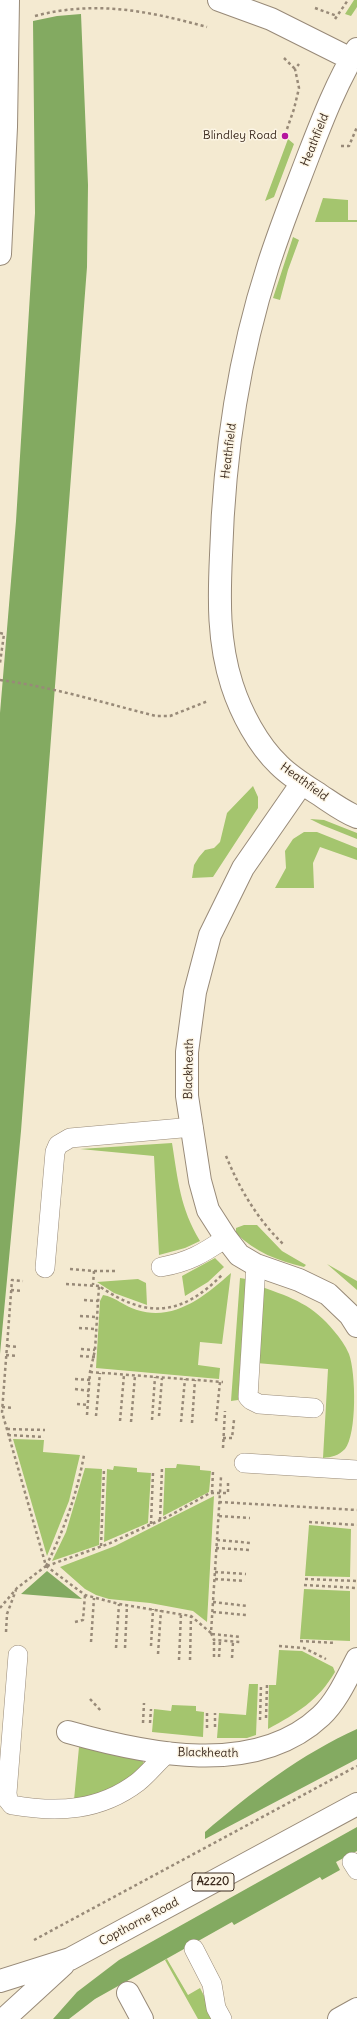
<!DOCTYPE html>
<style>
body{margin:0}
canvas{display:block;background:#f4ead1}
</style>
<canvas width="357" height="2019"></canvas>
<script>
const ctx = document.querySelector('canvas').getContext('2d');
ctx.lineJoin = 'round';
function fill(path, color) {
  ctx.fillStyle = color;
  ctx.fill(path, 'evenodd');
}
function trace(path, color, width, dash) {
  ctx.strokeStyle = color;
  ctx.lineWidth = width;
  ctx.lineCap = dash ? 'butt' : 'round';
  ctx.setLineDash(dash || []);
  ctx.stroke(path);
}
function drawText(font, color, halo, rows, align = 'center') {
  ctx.font = font + ' Delius,sans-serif';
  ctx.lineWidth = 3;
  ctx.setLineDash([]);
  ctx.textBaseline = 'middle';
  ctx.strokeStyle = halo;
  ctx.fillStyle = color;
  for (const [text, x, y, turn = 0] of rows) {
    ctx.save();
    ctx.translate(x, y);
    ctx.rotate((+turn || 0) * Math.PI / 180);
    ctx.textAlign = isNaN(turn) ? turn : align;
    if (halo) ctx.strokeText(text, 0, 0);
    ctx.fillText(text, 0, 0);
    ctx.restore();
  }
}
const green = new Path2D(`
 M354 0H357V7L351 16 345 14Z
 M288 139 294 144 274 197 265 201Z
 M323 198 348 200V220H357V222H315Z
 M293 237 299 240 288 270 280 300 273 298Z
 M253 786 258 797V808L213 877 192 878 194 865 199 857 205 850 214 848 220 842 227 813Z
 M310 819 324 820 357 833V839L322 825Z
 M304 832H317L357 848V860L320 847 313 863 314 888H275L286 868 285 851 293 839Z
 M172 1143C178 1180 180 1208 200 1241L185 1248 159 1255 154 1156 80 1149Z
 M244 1225H257L282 1251 306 1265 304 1267C278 1261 255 1252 236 1233V1228Z
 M215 1258 224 1267 208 1282 185 1296 182 1276Z
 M327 1264 357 1281V1290Z
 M231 1273 222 1344 200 1342 198 1365 220 1368 219 1379 96 1368 100 1301 103 1295C115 1297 126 1307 137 1310 174 1322 205 1296 231 1273Z
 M240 1278 246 1279 238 1400 231 1401Z
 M138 1279 146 1283 147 1305 114 1293 97 1282Z
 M262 1287C293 1298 313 1305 334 1331 340 1338 345 1345 349 1354 356 1373 357 1434 345 1449 338 1456 332 1457 323 1458L328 1369 256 1363Z
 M13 1439 44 1440 43 1452 80 1455 69 1501 47 1556Z
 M177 1464 200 1466V1470L211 1471 209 1492 163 1516 165 1468H176Z
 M114 1466 137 1468V1472L151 1473 148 1523 104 1542 107 1469 113 1470Z
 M85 1468 102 1469 99 1545 52 1561 66 1532Z
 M214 1496 207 1622 193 1611 150 1603 109 1599 96 1595 85 1589 60 1567 115 1546Z
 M309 1525 351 1529 350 1577 305 1576Z
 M304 1589 350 1591V1641L300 1639Z
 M279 1650 302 1651 333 1667 335 1672C318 1701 297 1713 268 1729L269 1685H276Z
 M249 1684H258L256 1735 247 1738H217L219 1713 246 1715Z
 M172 1705 196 1706V1711L204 1712 203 1737 152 1732 154 1709 171 1711Z
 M79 1747 141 1759 144 1763V1767L101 1796 74 1800Z
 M167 1959 188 1995 200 1988 216 2019H198L165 1960Z`);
const forest = new Path2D(`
 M81 14 88 185 87 267 21 1131 0 1354V713L16 521 35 213 33 21 57 16Z
 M47 1571 82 1599 21 1594Z
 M357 1729V1759L205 1839V1832C249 1794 303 1753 357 1729Z
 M357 1827V1851L336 1862 340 1870 322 1880 320 1877 234 1925 232 1922 95 1999 69 2019H53L77 1992 119 1960Z`);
const path = new Path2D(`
 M315 8 337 16
 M35 16C95 0 149 11 207 27
 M335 19 348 0
 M284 58 295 69
 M287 129 294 109 299 88 295 69 299 64
 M341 146H349L357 127
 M0 633 4 634 0 663
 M0 680C53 687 104 703 156 716H170L208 701
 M226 1156C240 1190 258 1220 284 1245
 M70 1269 94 1271 93 1285
 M94 1271H115
 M66 1284 99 1286
 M11 1290 22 1291
 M84 1300 98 1301
 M80 1316 97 1317
 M79 1328 96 1329
 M7 1346 18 1347
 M81 1349 95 1350
 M6 1355 18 1356
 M80 1356 95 1357
 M90 1372 223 1382
 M75 1379 90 1380
 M75 1389 89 1391
 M77 1404 88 1405
 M2 1407 14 1408
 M87 1415 90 1372 95 1350 99 1286C147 1319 181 1316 222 1275
 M96 1416 100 1373
 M159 1416 162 1378
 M152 1420 155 1377
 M120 1421 124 1375
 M216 1421 220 1382
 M131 1422 135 1376
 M181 1422 185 1379
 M192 1423 195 1380
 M7 1429 45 1430
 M8 1435 44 1437
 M223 1438H232L234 1420
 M223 1448 225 1411
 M212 1493 213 1471
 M219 1502 357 1510
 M219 1516 250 1518
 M160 1520 162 1468
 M309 1522 357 1525
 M151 1524 153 1473
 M217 1540 251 1543
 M101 1546 104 1469
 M216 1548 251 1550
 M46 1566 85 1595 119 1604 191 1616 211 1633 221 1477
 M46 1566C64 1530 77 1494 84 1455
 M47 1566 108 1544 169 1516 210 1493H228V1483
 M215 1572 246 1574
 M215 1579 245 1581
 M305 1579 357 1581
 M304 1585 357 1588
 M213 1602 247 1606
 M0 1608 17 1588 46 1566 2 1412 12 1280 23 1281
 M213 1612 246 1615
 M75 1622 83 1620 85 1595
 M6 1632 7 1614 16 1590
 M211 1633 214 1640 240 1642
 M212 1634 241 1637
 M300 1641 336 1643
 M91 1642 94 1598
 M151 1646 153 1609
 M279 1646 304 1648 326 1659
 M116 1648 119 1604
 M125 1648 127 1605
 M158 1654 161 1610
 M214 1657V1640
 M219 1657 220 1641
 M232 1658 233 1642
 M179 1660 181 1614
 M190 1660 191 1616
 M90 1699 102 1712
 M266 1718 267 1685
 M260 1720 261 1685
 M143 1723 144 1703
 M150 1723 151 1709
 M215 1727V1713
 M207 1728V1713
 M34 1940 357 1766`);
const lane = new Path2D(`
 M256 1265 248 1397 251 1400 259 1404 314 1408
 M161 1267C189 1262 202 1254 226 1238
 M45 1268 55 1152 58 1145 70 1138 193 1127
 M244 1463 357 1470
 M18 1655 7 1793 8 1800 12 1805C58 1813 100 1811 138 1782 149 1773 158 1761 169 1752
 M352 1862 357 1870
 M194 1949 212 1984 216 2008 222 2019`);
const street = new Path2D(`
 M219 0 271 19 351 59
 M357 49C337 82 323 118 309 154 295 191 280 228 268 266 238 359 224 457 221 555 219 599 218 642 232 685 241 713 258 745 279 765 291 777 306 786 320 795 332 803 344 812 357 817
 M302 783 243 868 210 935 195 992 187 1052V1096L200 1181 208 1210 226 1238 239 1255 256 1265 299 1280 328 1294 350 1315 357 1326
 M68 1732C146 1754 255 1778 321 1716 337 1701 347 1678 357 1659
 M128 1993 142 2019
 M339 2019 357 2009`);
const secondary = new Path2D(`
 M0 254 6 127 8 0`);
const primary = new Path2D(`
 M0 1981 70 1959 357 1804
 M4 2019 63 1965`);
const markers = [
 [285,136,4,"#b5179e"]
];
const shields = [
 [213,1882,42]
];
const shieldNames = [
 ["A2220",213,1882]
];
const poiNames = [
 ["Blindley Road",277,136]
];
const streetNames = [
 ["Heathfield",315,140,-68],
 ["Heathfield",229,451,-83],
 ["Heathfield",304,782,36],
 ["Blackheath",189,1069,-89],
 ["Blackheath",208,1753,1],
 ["Copthorne Road",139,1922,-28]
];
fill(green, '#a4c56e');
fill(forest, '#83aa61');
trace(lane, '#988a78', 20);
trace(street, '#988a78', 24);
trace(secondary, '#988a78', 24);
trace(primary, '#988a78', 24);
trace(path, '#988a78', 2.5, [3, 3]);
trace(lane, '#fff', 19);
trace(street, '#fff', 22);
trace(secondary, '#fff', 22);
trace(primary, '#fff', 22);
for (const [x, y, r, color] of markers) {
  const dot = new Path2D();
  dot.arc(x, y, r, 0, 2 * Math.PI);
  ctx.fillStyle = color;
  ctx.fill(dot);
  trace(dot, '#fcf5e5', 1.5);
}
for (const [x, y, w] of shields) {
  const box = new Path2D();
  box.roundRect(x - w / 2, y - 9, w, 18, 3);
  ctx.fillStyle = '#fcf5e5';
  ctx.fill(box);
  trace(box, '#3b2a1e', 1);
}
drawText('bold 11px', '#3b2a1e', null, shieldNames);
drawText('12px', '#3b2a1e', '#fcf5e5', poiNames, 'right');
drawText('12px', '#3b2a1e', '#fcf5e5', streetNames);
</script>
